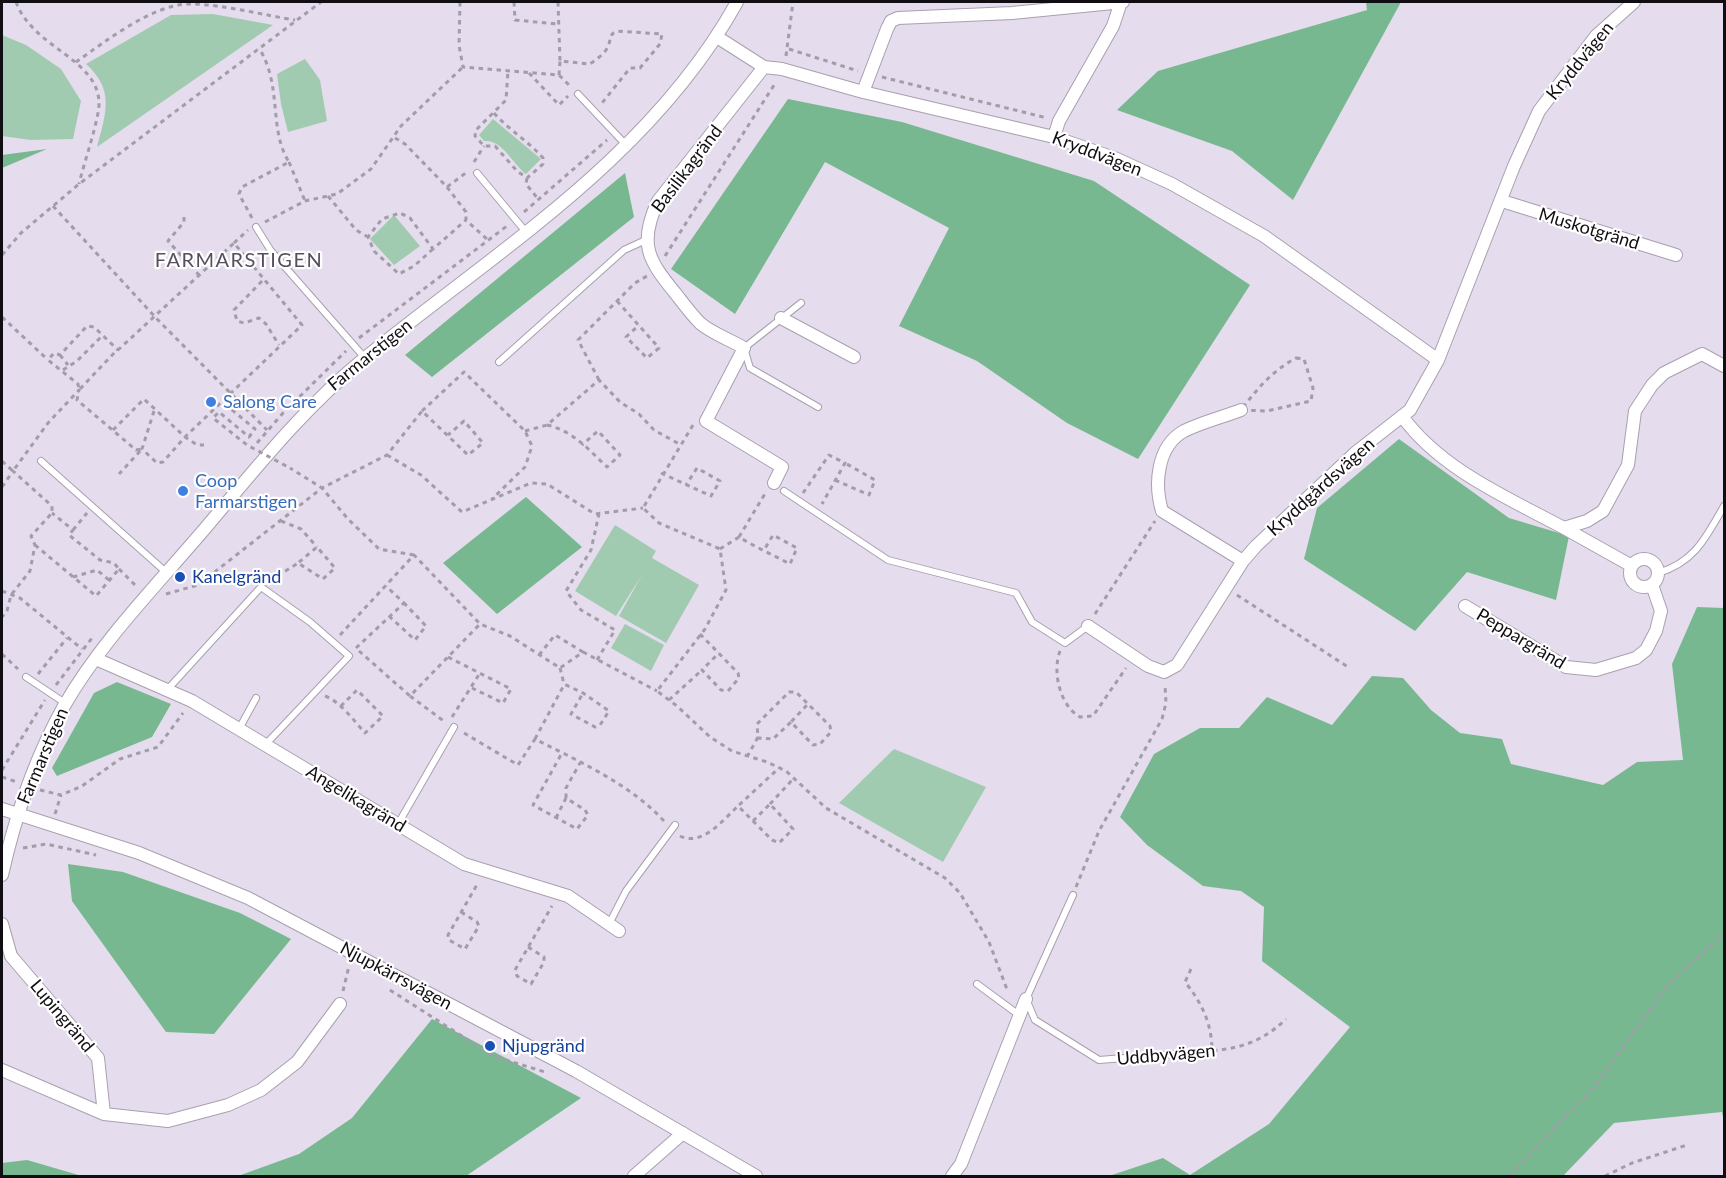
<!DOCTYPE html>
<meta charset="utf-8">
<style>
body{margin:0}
#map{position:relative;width:1726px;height:1178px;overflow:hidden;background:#e5dced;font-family:Lato,sans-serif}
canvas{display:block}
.frame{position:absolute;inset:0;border:3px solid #110e13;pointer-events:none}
</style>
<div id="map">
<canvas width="1726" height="1178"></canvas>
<div class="frame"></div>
</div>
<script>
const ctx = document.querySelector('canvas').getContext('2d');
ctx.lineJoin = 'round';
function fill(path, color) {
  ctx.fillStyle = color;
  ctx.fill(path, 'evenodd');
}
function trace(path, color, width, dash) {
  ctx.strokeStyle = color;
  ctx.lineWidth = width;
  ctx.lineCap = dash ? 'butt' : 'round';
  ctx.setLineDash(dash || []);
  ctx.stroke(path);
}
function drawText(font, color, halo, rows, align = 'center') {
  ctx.font = font + ' Lato,sans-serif';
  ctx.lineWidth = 4.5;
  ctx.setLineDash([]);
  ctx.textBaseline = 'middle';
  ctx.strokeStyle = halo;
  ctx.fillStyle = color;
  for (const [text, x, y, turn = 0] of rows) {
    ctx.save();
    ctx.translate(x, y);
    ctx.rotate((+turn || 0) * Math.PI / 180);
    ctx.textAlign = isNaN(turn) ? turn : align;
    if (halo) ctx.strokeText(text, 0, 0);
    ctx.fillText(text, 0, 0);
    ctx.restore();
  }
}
const green = new Path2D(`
 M213 14 273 25 97 147C106 113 115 90 86 64L171 15Z
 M2 35 26 45 61 69 81 101 73 139 31 140 2 136Z
 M305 59 320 80 327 121 288 132 281 104 277 74Z
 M493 119 541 159 526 174C513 164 502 139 484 141L479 135Z
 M394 215 420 246 394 265 370 239Z
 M615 525 656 551 652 558 699 585 666 643 619 616 642 575 616 616 575 591Z
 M625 624 664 645 651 671 611 648Z
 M894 749 986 787 943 862 839 803Z`);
const forest = new Path2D(`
 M1366 2H1401L1293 200 1232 151 1117 110 1158 71 1367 10Z
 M788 99 902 122 1094 181 1250 285 1138 459 1067 423 977 361 899 326 949 228 825 162 735 314 671 269Z
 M47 149 2 168V155Z
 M625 173 634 217 432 377 405 355Z
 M1399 439 1509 518 1569 536 1556 600 1467 572 1415 631 1304 559 1317 508Z
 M526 497 582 547 497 614 443 563Z
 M1697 607 1724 608V1122L1722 1112 1614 1123 1563 1176H1109L1163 1158 1190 1175 1269 1124 1350 1027 1262 961 1264 907 1241 891 1203 886 1147 845 1120 817 1154 754 1200 728H1239L1267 697 1332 725 1372 676 1403 678 1431 710 1460 733 1502 739 1511 764 1603 785 1637 762 1683 760 1672 664Z
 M117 682 171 704 152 737 57 776 52 768 94 693Z
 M68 864 123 872 240 913 291 939 214 1034 166 1032 72 901Z
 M432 1019 581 1098 466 1176H238L299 1154 352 1118Z
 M27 1160 82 1176H2V1163Z`);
const path = new Path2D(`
 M16 2C33 48 97 58 99 102 100 117 83 166 79 184
 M460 2 459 45 463 67 559 75 572 88
 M514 2 515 20 557 24
 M558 2 560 61
 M789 49 858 71
 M786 56 793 2
 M76 62C106 41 153 4 190 4 221 4 263 15 295 20
 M529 73 559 105 568 96
 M559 75 560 61 590 64C596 60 607 52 609 44 611 37 609 36 616 31L662 34 660 44 640 68H630L602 103
 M882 77 1047 118
 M494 113C509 130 528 141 543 158V164L527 178 517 171 495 146H484L475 136 476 130 506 100 508 70
 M395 138 405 144 447 187 467 172
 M289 162 305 201
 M474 162 484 146
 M527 178 526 184 539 200
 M447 187 466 212V220L489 241
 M328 196 356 230 368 237
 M53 206 157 319 267 430
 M524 212 607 140
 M184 217V222L168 241 199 275
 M252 218 239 194 242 187 289 162C268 129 283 87 259 48
 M265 222 305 201 337 194 371 169 401 126 463 67
 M234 243 248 230
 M433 249 414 266 399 274 374 251 368 237 382 219 400 213 410 218 433 249 466 220
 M2 255 21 233 79 184 321 2
 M665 256 776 82
 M262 281 234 310 237 321 244 323 259 318 266 324 279 345
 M617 301 659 348 647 358 626 337 639 325
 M2 317 48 360
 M359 338 507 226
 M60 355 68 365
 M1296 358 1304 359 1313 388 1311 401 1267 411 1241 410C1257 389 1272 371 1296 358Z
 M63 370 77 361 103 335
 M599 380 578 340 635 283 647 276
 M225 404 231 394
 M154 411 142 449 157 463 163 462 185 437 197 445H204
 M422 411 464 372 525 431 532 446 525 467 492 499
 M547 425C573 431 588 449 607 467L620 455 598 431 582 445
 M693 425 643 508 659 523 720 549 726 590 705 629 657 691 677 706 710 737 732 751 767 762 786 771 826 808 945 878 960 893 989 942 1008 992
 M113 430 144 399 185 437 302 325 234 243 118 350 116 351 79 390 78 384 48 360 54 353 60 355 87 326 94 327 118 350
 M525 431 547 425 599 380 620 402 639 414 654 430 681 445
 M257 443 283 413 346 351
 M387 455 421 475 462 512 531 483 547 484 595 514 643 508
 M2 461 13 471 48 423 79 390 77 400 136 450 142 449 119 474
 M661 473 711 496 720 481 697 468 686 485
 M835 480 869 495 875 480 845 463
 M2 487 13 471 52 506V513L31 536 35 545 30 571 11 595 7 611 2 617
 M803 493 829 455 845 463 822 504
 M281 521 301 529 317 547
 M73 530 87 513
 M739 537 766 492
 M35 545 96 596 119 569 114 563 100 560 69 535 73 530 52 513
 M720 549 739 537C755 547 773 555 790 564L797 548 773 535 764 550
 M414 555 379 549 348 519 322 488 387 455 422 411 468 455 483 443 464 421 448 435
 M119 569 135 585
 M73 577 97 570 109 580
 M270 581 298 563 323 579 335 568 317 547 298 563
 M2 591 20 598 82 649
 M166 594 198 585 322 488 290 468
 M1237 595 1348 667
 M1095 614 1155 521
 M389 616 415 640 426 626 404 603
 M700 634 738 673 739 678 728 691 721 690 702 670 719 653
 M340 635 414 555 480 624 510 636 560 668 583 652 657 691
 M356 648 404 603 386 586
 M359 651 410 696 480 624
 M1060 651C1052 672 1060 706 1080 717L1093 716 1126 668
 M2 654 18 669
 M539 655 555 635 583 652
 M448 657 511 689 503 703 472 688
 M597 660 615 630 581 610 566 591 591 550 599 514
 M560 668 564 684 583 693 609 711 600 725 595 727 571 714 583 693
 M38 674 67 638
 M56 685 92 638
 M325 696C341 702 354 721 365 733L383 716 357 690 340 707
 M410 696 445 722
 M669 700 702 670
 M452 717 480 673
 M464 733 518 765 535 739C580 762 630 784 664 821
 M757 738 773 739 791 722
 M535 739 564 685
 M747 757 758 737 757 724 789 692H796L830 726 831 732 820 744 813 745 791 722 808 704
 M2 770 45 700
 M2 777 17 782
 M40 790 61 795 82 786 120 759 158 747 183 713
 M566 798V788L580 763
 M770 804 794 778
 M55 814 61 795
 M556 818 566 798 585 810 588 815 577 829 533 805 562 753
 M753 821 770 804 793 829 779 843 772 840 738 806 779 768
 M680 836C702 847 723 820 738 806
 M23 848 46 844 96 855
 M1076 887 1099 831 1162 719 1166 703 1165 685
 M461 912 477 922 479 926 465 949 449 940 448 935 478 883
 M528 947 544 957V962L531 984 517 976 515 970 552 906
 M1191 969 1185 982C1202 1003 1212 1024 1212 1051
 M390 990 493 1056 545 1072
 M343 991 349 966
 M1186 1053C1227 1050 1255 1049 1286 1019
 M1509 1176 1596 1085 1665 988 1724 933
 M1605 1176 1632 1163 1687 1145`);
const lane = new Path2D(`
 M578 94 627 146
 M477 173 526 232
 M256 227 271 251 365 358
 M801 303 744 348 750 368 818 407
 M499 362 624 250 648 239
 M41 461 167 573
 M784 491 888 560 1016 593 1032 622 1065 643 1088 626
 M1658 573C1695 562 1706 537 1724 506
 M26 677 65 703
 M167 690 261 587 310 622 349 656 265 745
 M239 729 256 698
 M398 824 454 727
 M1073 895 1026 999 1035 1020 1099 1060 1175 1054
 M609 924 626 891 675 825
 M977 984 1019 1015`);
const street = new Path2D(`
 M717 37 764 67 782 69 863 92 1054 137 1117 159 1172 184 1264 236 1438 360
 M764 67 658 201C638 244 648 260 676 294 683 303 691 314 700 323 711 333 731 340 744 348L706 421 782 467 774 483
 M863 92 887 29 891 21 898 18 1012 13 1123 2
 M1054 137 1059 121 1113 26 1121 2
 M1502 201 1676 255
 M781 318 854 357
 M1241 410C1223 417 1202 422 1184 431 1157 446 1154 484 1162 511L1243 561
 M1402 416C1440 469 1508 498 1564 528L1587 521 1603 511 1628 465 1635 411 1652 385 1664 373 1702 354 1724 366
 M1564 528 1632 566
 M1630 573a14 14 0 1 1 28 0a14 14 0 1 1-28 0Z
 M1465 606 1566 667 1596 670 1636 658 1646 650 1656 631 1661 611 1652 585
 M1088 626 1148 666 1164 672 1177 665 1243 561 1256 546 1355 453 1410 410 1438 360 1514 166 1539 111 1596 36 1634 2
 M96 659 192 701 464 864 568 896 619 931
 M2 809 139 853 248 898 576 1071 756 1176
 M2 875C15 817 35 758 64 706 103 638 163 579 213 519 261 462 307 405 365 358 499 249 651 157 737 2
 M2 924 11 956 98 1058 104 1114
 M2 1070 104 1114 168 1121 228 1105 261 1090 297 1062 340 1004
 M634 1176 683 1133
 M952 1176 961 1164 1026 999`);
const pathBridge = new Path2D(`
 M225 404 255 429 249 437 219 412 213 418 247 445 290 468`);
const markers = [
 [211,402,6,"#3f7fe0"],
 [183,491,6,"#3f7fe0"],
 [180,577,6,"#1a4fb4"],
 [490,1046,6,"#1a4fb4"]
];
const streetNames = [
 ["Kryddvägen",1580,61,-51],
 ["Kryddvägen",1097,154,21],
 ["Basilikagränd",687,169,-53],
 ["Muskotgränd",1589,229,17],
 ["Farmarstigen",370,355,-39],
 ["Kryddgårdsvägen",1321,487,-42],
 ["Peppargränd",1521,639,31],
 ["Farmarstigen",43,756,-67],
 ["Angelikagränd",356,799,31],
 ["Njupkärrsvägen",396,976,28],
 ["Lupingränd",62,1016,50],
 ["Uddbyvägen",1166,1055,-5]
];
const shopNames = [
 ["Salong Care",223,402],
 ["Coop",195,481],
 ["Farmarstigen",195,502]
];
const transitNames = [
 ["Kanelgränd",192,577],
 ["Njupgränd",502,1046]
];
const neighbourhoodNames = [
 ["FARMARSTIGEN",239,261]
];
fill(green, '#a1cbb0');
fill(forest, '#78b891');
trace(lane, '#a8a0af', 8);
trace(street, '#a8a0af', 14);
trace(path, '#a39ca9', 3, [4.5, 4.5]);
trace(lane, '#fff', 6);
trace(street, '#fff', 12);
trace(pathBridge, '#a39ca9', 3, [4.5, 4.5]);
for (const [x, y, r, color] of markers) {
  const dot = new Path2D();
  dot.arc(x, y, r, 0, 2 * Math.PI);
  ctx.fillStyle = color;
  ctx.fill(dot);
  trace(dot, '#fff', 2);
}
drawText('18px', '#110e13', '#fff', streetNames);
drawText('18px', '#366cbe', '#fff', shopNames, 'left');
drawText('18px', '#164399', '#fff', transitNames, 'left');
ctx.letterSpacing = '1.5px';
drawText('20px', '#574f5d', '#fff', neighbourhoodNames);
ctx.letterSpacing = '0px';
</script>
